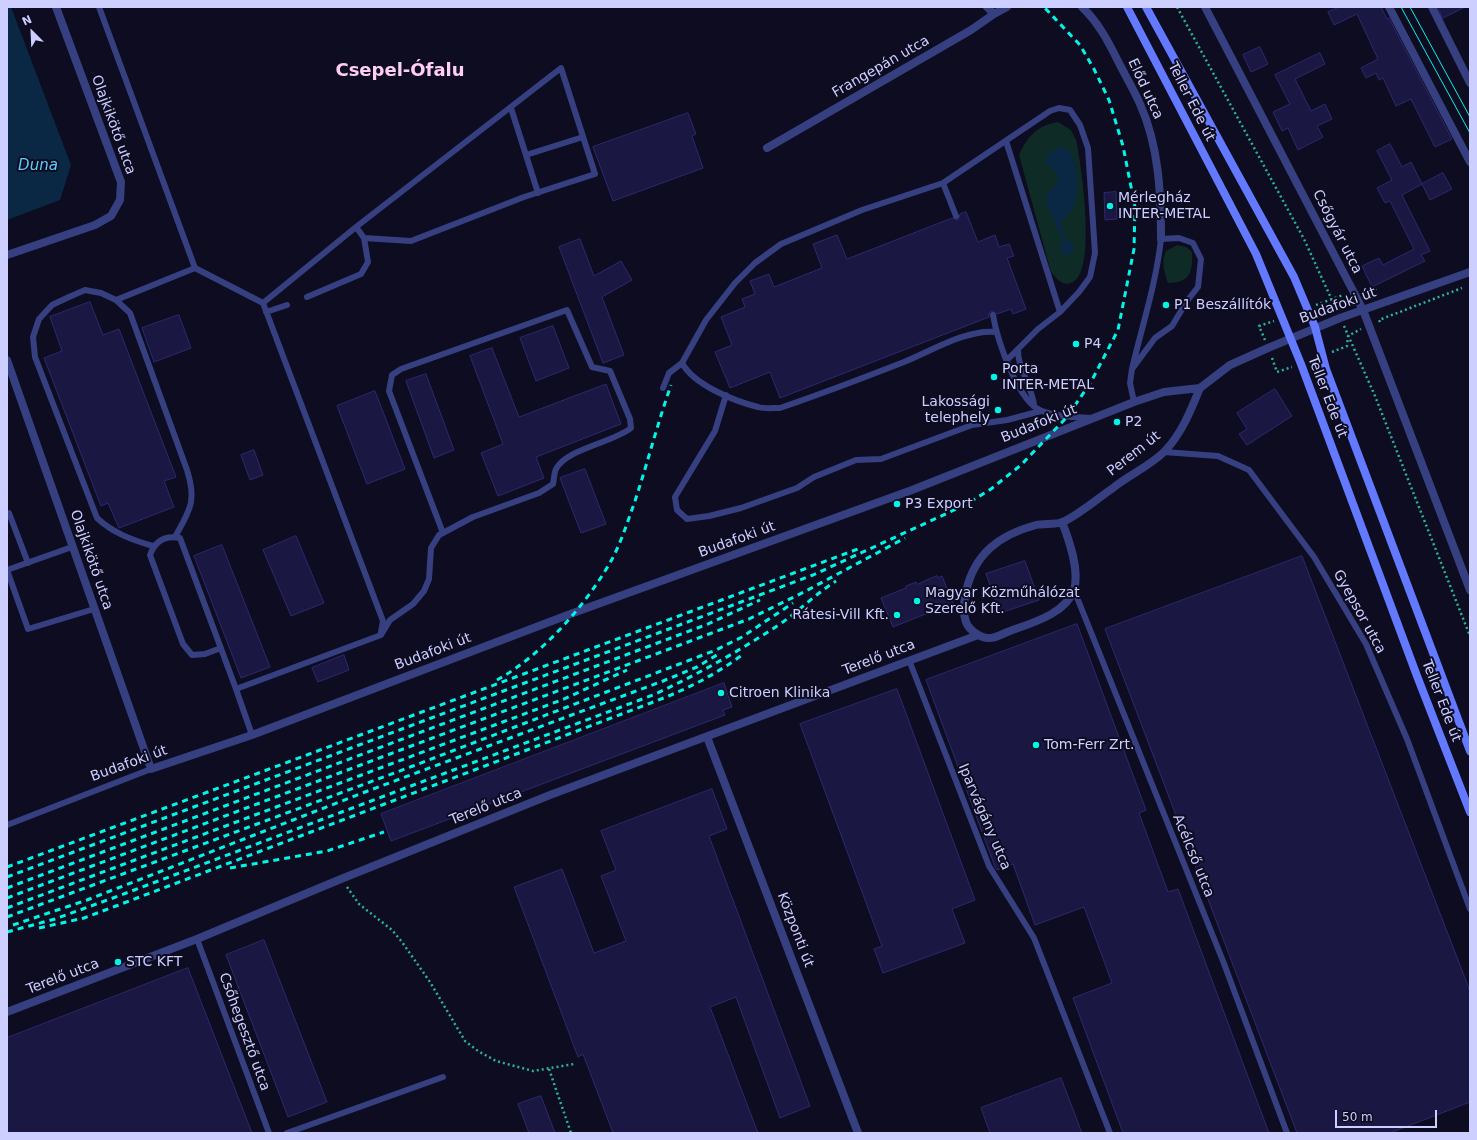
<!DOCTYPE html>
<meta charset="utf-8">
<style>
body{margin:0}
#map{position:relative;width:1477px;height:1140px;overflow:hidden;background:#0d0c21;font-family:"DejaVu Sans",sans-serif}
canvas{display:block}
.frame{position:absolute;inset:0;border:8px solid #cccfff;pointer-events:none}
.north{position:absolute;left:12px;top:12px;width:40px;height:40px;-webkit-text-stroke:3px #0d0c21;paint-order:stroke;rotate:336deg;font-size:11px;font-weight:700;line-height:16px;text-align:center;color:#cccfff}
.north::after{content:'';display:block;margin:auto;width:14px;height:18px;background:#cccfff;clip-path:polygon(50% 0,100% 100%,50% 72%,0 100%)}
.scale{position:absolute;left:1335px;top:1110px;width:102px;height:18px;box-sizing:border-box;border:2px solid #cccfff;border-top:0;padding-left:5px;font-size:12px;line-height:14px;white-space:nowrap;color:#cccfff;-webkit-text-stroke:3px #0d0c21;paint-order:stroke}
</style>
<div id="map">
<canvas width="1477" height="1140"></canvas>
<div class="frame"></div>
<div class="north">N</div>
<div class="scale">50 m</div>
</div>
<script>
const ctx = document.querySelector('canvas').getContext('2d');
ctx.lineJoin = 'round';
function fill(path, color) {
  ctx.fillStyle = color;
  ctx.fill(path, 'evenodd');
}
function trace(path, color, width, dash) {
  ctx.strokeStyle = color;
  ctx.lineWidth = width;
  ctx.lineCap = dash ? 'butt' : 'round';
  ctx.setLineDash(dash || []);
  ctx.stroke(path);
}
function drawText(font, color, halo, rows, align = 'center') {
  ctx.font = font + ' "DejaVu Sans",sans-serif';
  ctx.lineWidth = 4;
  ctx.setLineDash([]);
  ctx.textBaseline = 'middle';
  ctx.strokeStyle = halo;
  ctx.fillStyle = color;
  for (const [text, x, y, turn = 0] of rows) {
    ctx.save();
    ctx.translate(x, y);
    ctx.rotate((+turn || 0) * Math.PI / 180);
    ctx.textAlign = isNaN(turn) ? turn : align;
    if (halo) ctx.strokeText(text, 0, 0);
    ctx.fillText(text, 0, 0);
    ctx.restore();
  }
}
const green = new Path2D(`
 M1058 122 1071 130 1076 140C1081 162 1098 275 1071 283 1062 286 1057 279 1051 272L1019 155C1027 137 1038 125 1058 122Z
 M1177 245 1186 247 1192 252C1193 272 1190 283 1168 283 1164 272 1161 262 1166 251Z`);
const water = new Path2D(`
 M7 7H11L71 165 60 200 7 220Z
 M1059 147 1068 149C1078 163 1079 185 1075 202 1073 210 1066 217 1060 222L1066 240 1072 242 1074 246 1073 251 1069 255 1064 254 1060 251V245L1063 241 1047 205 1046 195 1059 180 1056 172 1045 162 1048 155Z`);
const building = new Path2D(`
 M1340 7H1381L1387 19 1389 18 1452 139 1435 147 1411 99 1396 106 1383 78 1379 80 1376 73 1366 78 1361 68 1378 59 1357 14 1334 25 1328 12Z
 M1438 7H1465L1443 18Z
 M1260 47 1268 64 1251 72 1243 55Z
 M1320 53 1325 64 1295 79 1311 111 1325 104 1332 119 1317 126 1323 137 1298 150 1288 128 1282 131 1273 112 1290 104 1275 75Z
 M688 113 696 134 692 136 703 168 613 201 593 147Z
 M1390 144 1402 167 1411 162 1422 184 1402 195 1430 251 1421 255 1425 261 1372 287 1362 266 1379 258 1383 265 1414 249 1390 201 1385 203 1377 188 1392 180 1377 151Z
 M1443 173 1452 189 1430 200 1422 184Z
 M1116 192 1117 219 1105 220 1104 193Z
 M966 212 978 242 995 235 999 247 1009 244 1014 256 1007 258 1026 309 1013 314 1011 309 997 314 992 311 989 313V317L780 398 770 372 730 388 715 352 732 345 721 317 745 307 742 299 755 294 750 281 769 274 774 287 822 268 813 244 837 235 847 259 952 218 958 220 960 214Z
 M580 239 594 276 621 261 632 280 602 297 624 355 603 363 559 247Z
 M90 302 103 335 119 329 176 477 164 481 174 507 119 528 108 503 101 506 44 358 62 351 50 317Z
 M179 315 191 348 154 362 142 328Z
 M553 326 569 368 536 381 520 338Z
 M492 348 519 417 606 384 621 424 536 457 544 478 498 496 481 453 503 444 470 356Z
 M426 374 454 450 434 458 406 381Z
 M1275 389 1292 416 1247 445 1239 434 1247 429 1237 413Z
 M375 391 405 469 367 484 337 406Z
 M254 450 263 475 250 480 241 455Z
 M585 469 606 524 581 533 560 478Z
 M296 536 324 603 291 616 263 550Z
 M222 545 270 667 241 678 194 556Z
 M1302 556 1470 991V1102L1390 1133H1297L1105 629Z
 M1025 561 1039 600 1000 613 986 574Z
 M937 576 938 578 942 576 953 603 893 627 881 598 906 588V586L916 582 917 584Z
 M1077 624 1146 810 1139 813 1168 892 1178 889 1269 1133H1123L1073 998 1112 983 1084 907 1035 925 1013 864 997 870 995 867 926 680Z
 M344 655 349 670 318 682 312 668Z
 M724 683 732 707 723 710 725 715 391 841 381 814Z
 M897 689 975 900 952 909 965 943 883 973 874 949 882 946 800 724Z
 M712 789 727 829 709 836 810 1106 780 1118 736 997 710 1007 758 1133H613L583 1054 578 1057 514 887 562 869 594 953 626 941 601 876 616 870 601 831Z
 M264 940 327 1102 288 1117 226 955Z
 M188 968 252 1133H7V1038Z
 M1061 1078 1082 1133H990L981 1108Z
 M541 1096 555 1133H529L518 1104Z`);
const path = new Path2D(`
 M1177 7 1304 239 1336 309
 M1365 292 1375 289 1377 295
 M1316 305 1343 295
 M1380 322 1379 320 1462 288
 M1344 326 1375 396 1470 636
 M1265 340 1259 326 1274 321
 M1332 352 1347 346 1348 336 1361 329
 M1272 358 1277 372 1292 367
 M347 887 359 904 392 930 402 942 430 982 465 1041 478 1051 496 1061 533 1071 574 1064
 M549 1069 571 1133`);
const service = new Path2D(`
 M99 7 195 268 116 300
 M511 108 538 193
 M1006 141 1060 312
 M526 155 583 137
 M943 183 956 216
 M195 268 263 303 356 227 364 238 411 241 524 197 595 174 561 68 356 227
 M307 297 361 274 368 262 364 238
 M263 303 383 621 381 632
 M266 312 287 305
 M993 315C997 339 1018 403 1042 411 1058 417 1075 417 1091 418
 M1018 349C1017 367 1032 386 1034 405
 M682 363C694 385 734 401 758 407 764 409 773 408 780 408 821 394 863 378 904 362 931 351 967 329 996 332
 M1132 369C1142 326 1156 284 1161 239L1179 238 1193 243 1201 259 1198 287 1187 301 1172 326 1155 338 1132 369 1130 383 1134 402
 M663 388 669 373 682 363 706 320 735 283 755 263 781 244 862 210 943 183 1050 111 1059 108 1070 110 1080 125 1088 148 1095 253 1090 277 1079 292 1060 312 1038 329 1007 360
 M726 395 715 431 675 497 677 510 687 519 709 516 741 508 797 488 814 477 856 460 881 459 972 425 1007 420 1041 411
 M1164 452 1218 456 1249 470 1314 557 1366 644 1407 739 1470 909
 M9 513 28 563
 M153 546C132 540 113 533 97 518L35 357 33 337 39 319 52 305 69 297 85 290 101 293 116 300 130 313 187 470C197 501 190 510 175 537
 M72 547 7 570 28 629 94 609
 M1074 590 1223 961 1287 1133
 M221 648 205 654 192 655 183 644 150 555C155 541 165 535 180 538L236 689
 M909 660 989 866 1034 938 1110 1133
 M252 735 236 689 381 635 390 620 413 604 424 591 429 579 431 548 439 535 473 517 539 493 553 484C554 480 554 473 556 469 566 449 612 443 631 428L630 419 610 371 592 367 567 310 401 369 392 375 389 391 443 533
 M7 825 151 769
 M197 939 269 1133
 M287 1133 443 1077`);
const minor = new Path2D(`
 M987 7 994 14
 M1082 7C1099 23 1109 43 1119 63 1126 77 1134 90 1140 104 1159 146 1161 194 1161 239
 M1205 7 1363 310 1470 590
 M1389 7 1470 162
 M1432 7 1470 83
 M767 148 971 30 994 14 1007 7
 M7 255 95 225 111 216 120 200 121 182 56 7
 M7 360 151 769 252 735 573 613 912 490 1134 402 1164 392 1200 388 1230 365 1268 348 1340 318 1470 272
 M1062 522C1069 540 1080 570 1074 590 1065 614 1032 623 1010 631 1004 633 996 638 990 638 981 639 969 630 966 622 962 611 964 603 966 592 974 554 999 535 1036 525 1044 523 1054 525 1063 522 1080 514 1097 499 1113 488 1129 475 1150 466 1165 451 1182 433 1191 410 1200 388
 M707 737 858 1133
 M7 1012 197 939 341 879 550 795 978 635`);
const secondary = new Path2D(`
 M1127 7 1256 254 1301 364 1417 676 1470 812
 M1146 7 1294 277 1315 327 1326 369 1470 751`);
const tram = new Path2D(`
 M1401 7 1470 133
 M1410 7 1470 117`);
const rail = new Path2D(`
 M497 680C542 655 586 605 611 561 621 543 627 523 634 504 647 465 657 425 671 385
 M7 867 858 549
 M230 868 327 851 384 832
 M7 877 813 575 965 505 991 489 1021 465 1067 417 1091 382 1118 330 1134 249 1135 207 1123 146 1109 100 1094 69 1080 45 1044 7
 M7 888 708 624 760 600
 M7 898 749 619 804 592 905 538
 M7 908 564 699 627 670
 M7 917 413 766 716 650 742 637 793 603
 M13 925 87 900 365 792 663 681 697 667 720 653
 M39 928 84 918 116 906 656 701C687 689 715 675 742 655
 M7 932 55 919 113 898 653 695C699 674 741 650 783 622 801 609 817 593 836 581`);
const markers = [
 [1110,206,4,"#00f7e8"],
 [1166,305,4,"#00f7e8"],
 [1076,344,4,"#00f7e8"],
 [994,377,4,"#00f7e8"],
 [998,410,4,"#00f7e8"],
 [1117,422,4,"#00f7e8"],
 [897,504,4,"#00f7e8"],
 [917,601,4,"#00f7e8"],
 [897,615,4,"#00f7e8"],
 [721,693,4,"#00f7e8"],
 [1036,745,4,"#00f7e8"],
 [118,962,4,"#00f7e8"]
];
const streetNames = [
 ["Frangepán utca",881,67,-30],
 ["Előd utca",1145,89,65],
 ["Teller Ede út",1191,102,63],
 ["Olajkikötő utca",113,125,70],
 ["Csőgyár utca",1337,232,63],
 ["Budafoki út",1338,306,-20],
 ["Teller Ede út",1327,397,69],
 ["Budafoki út",1039,424,-22],
 ["Perem út",1134,454,-38],
 ["Budafoki út",737,540,-20],
 ["Olajkikötő utca",91,560,71],
 ["Gyepsor utca",1359,612,61],
 ["Budafoki út",433,652,-21],
 ["Terelő utca",879,658,-21],
 ["Teller Ede út",1441,701,69],
 ["Budafoki út",129,764,-20],
 ["Terelő utca",486,807,-22],
 ["Iparvágány utca",984,817,67],
 ["Acélcső utca",1193,856,68],
 ["Központi út",795,930,69],
 ["Terelő utca",63,977,-21],
 ["Csőhegesztő utca",244,1032,70]
];
const poiNames = [
 ["Mérlegház",1118,198],
 ["INTER-METAL",1118,214],
 ["P1 Beszállítók",1174,305],
 ["P4",1084,344],
 ["Porta",1002,369],
 ["INTER-METAL",1002,385],
 ["Lakossági",990,402,"right"],
 ["telephely",990,418,"right"],
 ["P2",1125,422],
 ["P3 Export",905,504],
 ["Magyar Közműhálózat",925,593],
 ["Szerelő Kft.",925,609],
 ["Rátesi-Vill Kft.",889,615,"right"],
 ["Citroen Klinika",729,693],
 ["Tom-Ferr Zrt.",1044,745],
 ["STC KFT",126,962]
];
const waterNames = [
 ["Duna",38,166]
];
const districtNames = [
 ["Csepel-Ófalu",400,71]
];
fill(green, '#0f2b26');
fill(water, '#0a2843');
fill(building, '#1a1842');
trace(building, '#2c296f', 1);
trace(path, '#2ab596', 2.5, [2, 3]);
trace(service, '#364081', 6);
trace(minor, '#364081', 8);
trace(secondary, '#6379ff', 8);
trace(tram, '#00f7e8', 1);
trace(rail, '#00f7e8', 3, [6, 5]);
for (const [x, y, r, color] of markers) {
  const dot = new Path2D();
  dot.arc(x, y, r, 0, 2 * Math.PI);
  ctx.fillStyle = color;
  ctx.fill(dot);
  trace(dot, '#0d0c21', 1.5);
}
drawText('14px', '#cccfff', '#0d0c21', streetNames);
drawText('14px', '#cccfff', '#0d0c21', poiNames, 'left');
drawText('italic 15px', '#5aceff', '#0d0c21', waterNames);
drawText('bold 18px', '#ffcef5', '#0d0c21', districtNames);
</script>
